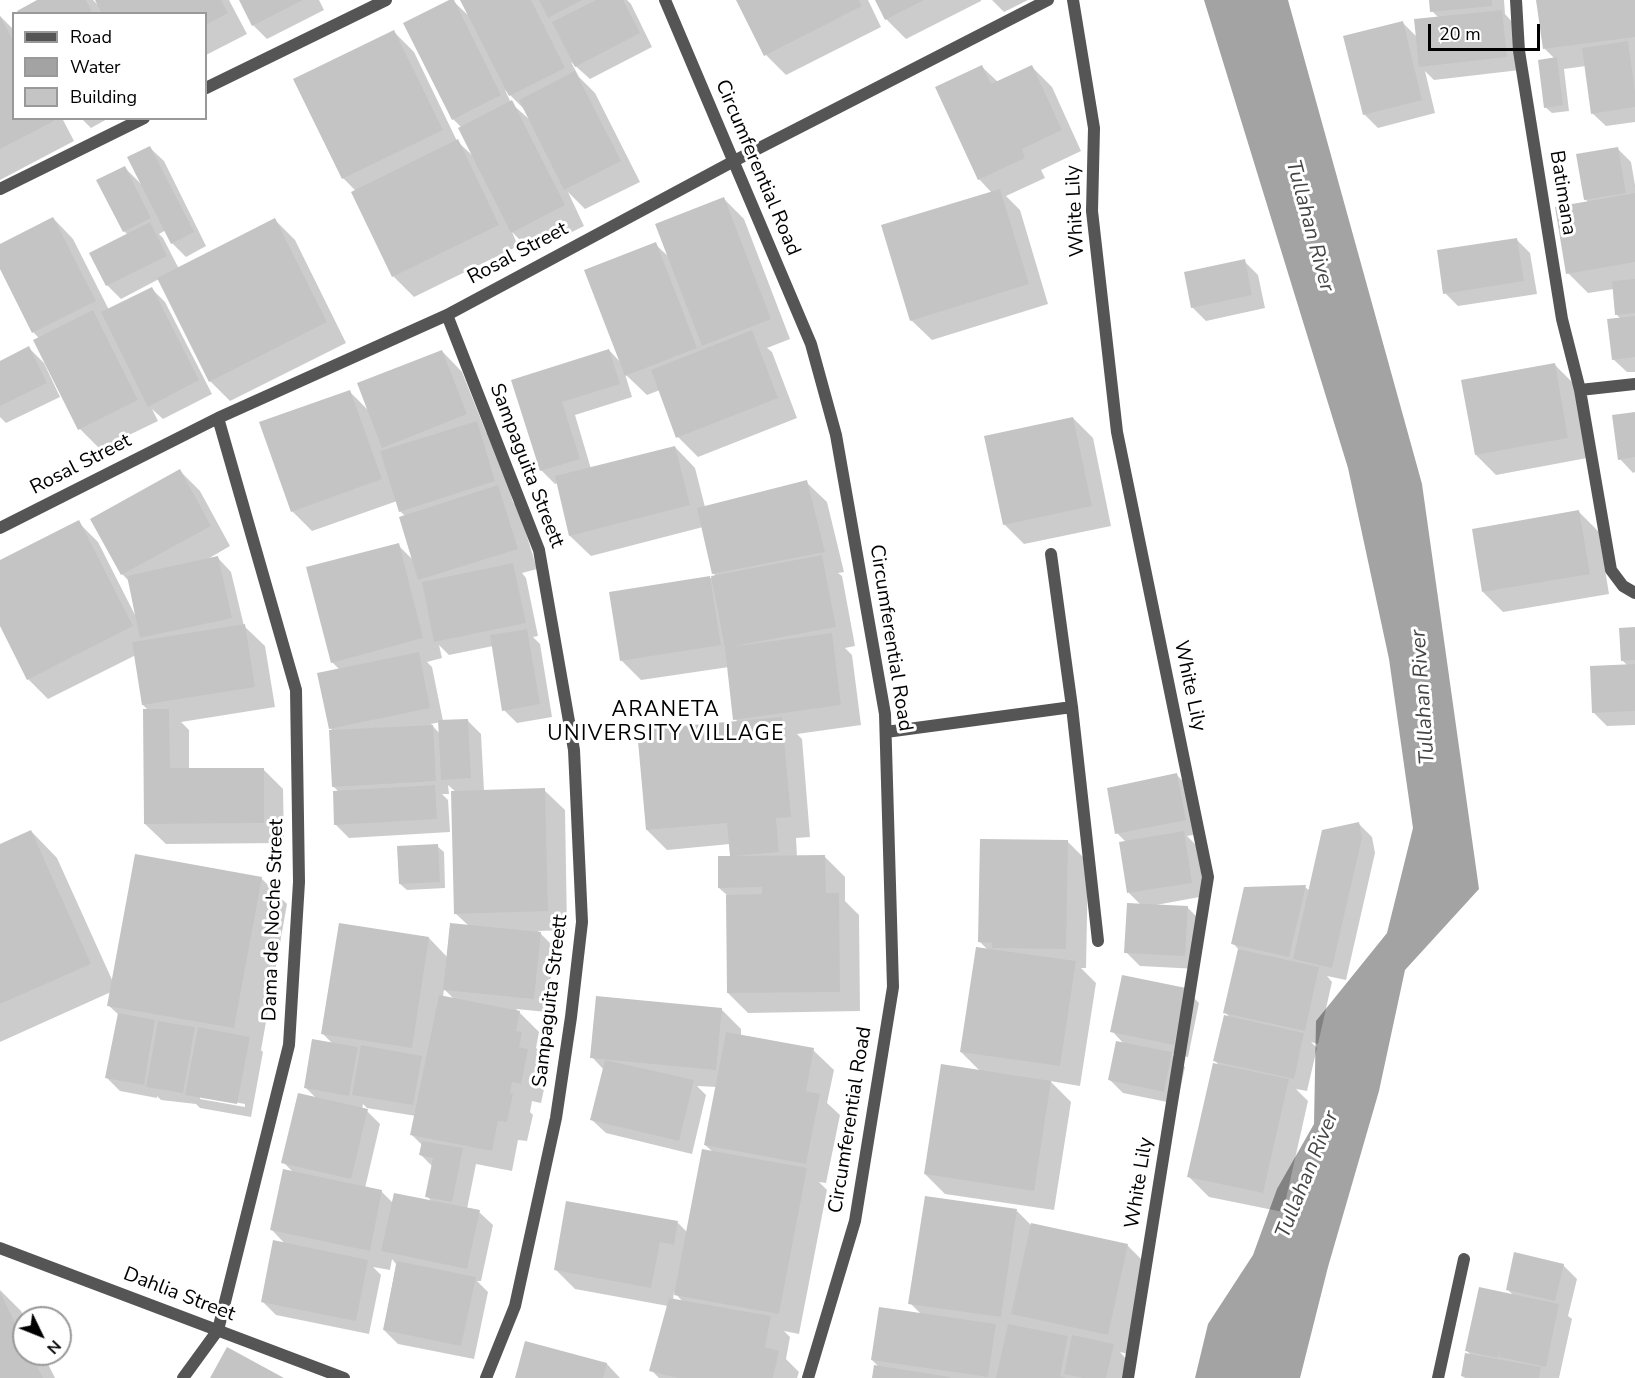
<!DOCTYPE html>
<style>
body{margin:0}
#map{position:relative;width:1635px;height:1378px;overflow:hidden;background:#fff;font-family:"Nunito Sans",sans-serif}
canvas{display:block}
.legend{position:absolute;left:12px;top:12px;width:195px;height:108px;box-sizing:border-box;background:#fff;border:2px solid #999;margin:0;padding:8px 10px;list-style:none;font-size:18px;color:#000}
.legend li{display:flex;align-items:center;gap:12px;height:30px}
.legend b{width:30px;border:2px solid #999}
.north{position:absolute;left:12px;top:1306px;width:60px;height:60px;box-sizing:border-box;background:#fff;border:2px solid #999;border-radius:50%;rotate:133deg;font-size:16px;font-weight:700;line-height:24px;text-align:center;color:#000}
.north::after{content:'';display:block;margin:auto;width:21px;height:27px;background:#000;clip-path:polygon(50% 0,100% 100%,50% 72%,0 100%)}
.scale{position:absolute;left:1428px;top:24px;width:112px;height:27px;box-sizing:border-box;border:3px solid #000;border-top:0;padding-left:8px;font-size:18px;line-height:21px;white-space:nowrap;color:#000;-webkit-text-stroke:4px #fff;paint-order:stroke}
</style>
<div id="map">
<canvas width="1635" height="1378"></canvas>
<ul class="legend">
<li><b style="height:8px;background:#555"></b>Road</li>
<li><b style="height:16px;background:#a3a3a3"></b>Water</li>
<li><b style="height:16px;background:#c4c4c4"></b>Building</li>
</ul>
<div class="north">N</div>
<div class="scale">20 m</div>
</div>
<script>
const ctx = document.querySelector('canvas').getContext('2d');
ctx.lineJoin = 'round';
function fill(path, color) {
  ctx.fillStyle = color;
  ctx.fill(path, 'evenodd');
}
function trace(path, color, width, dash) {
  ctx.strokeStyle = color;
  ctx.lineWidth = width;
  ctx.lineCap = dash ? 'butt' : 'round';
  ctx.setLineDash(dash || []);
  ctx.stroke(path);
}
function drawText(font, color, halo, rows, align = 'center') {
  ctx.font = font + ' "Nunito Sans",sans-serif';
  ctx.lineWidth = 6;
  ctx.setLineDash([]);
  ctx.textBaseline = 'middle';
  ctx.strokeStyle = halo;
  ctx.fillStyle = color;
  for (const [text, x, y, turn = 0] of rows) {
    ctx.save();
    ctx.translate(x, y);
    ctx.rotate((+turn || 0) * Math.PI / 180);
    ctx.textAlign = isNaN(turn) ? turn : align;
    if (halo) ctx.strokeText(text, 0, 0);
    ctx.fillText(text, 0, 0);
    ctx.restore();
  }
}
const water = new Path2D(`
 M1204 0H1288L1422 484 1479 889 1405 970 1379 1091 1328 1267 1300 1378H1195L1208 1324 1253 1255 1277 1189 1314 1124 1316 1021 1387 933 1413 828 1389 659 1348 468Z`);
const shadow = new Path2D(`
 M40 0H93L99 6 97 0H229L247 34 206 55V14H20Z
 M241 0H319L324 10 267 39 253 25Z
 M452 0 471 18 462 0H627L631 4 652 47 590 79 571 62 579 77 595 93 640 182 585 209 568 192 584 226 532 252 512 232 518 246 414 297 393 276 353 192 356 191 343 178 295 79 394 32 414 52 457 141 474 157 462 128 453 119ZM505 90 525 110 530 120 511 103Z
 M738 0H868L881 27 786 75 766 55Z
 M876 0H981V1L906 39 886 19Z
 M992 0H1028L1004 12Z
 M1431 0H1504L1505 14 1515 25 1520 70 1434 80 1425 71 1435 113 1378 128 1364 114 1403 23 1417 37 1439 18 1432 11Z
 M1538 0H1635V122L1606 126 1592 113 1586 66 1564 69 1569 111 1552 113 1545 107 1555 59 1545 49Z
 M0 16 14 30V118H62L74 141 0 180Z
 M1031 66 1052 87 1081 151 1041 170 1045 178 1006 196 1020 210 1048 304 932 340 911 320 992 193 979 179 982 67 998 82Z
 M81 118H109L91 128Z
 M150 148 164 161 206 246 186 257 172 243 166 230 159 234 163 238 179 269 275 220 295 240 346 343 230 401 210 381 159 279 121 299 107 285 128 235 124 231 125 168 142 185Z
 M1618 149 1631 162 1635 185V372H1627L1613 359 1621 319 1616 314 1614 289 1588 293 1568 273 1589 203 1585 199Z
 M724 199 744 219 790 339 767 348 772 352 797 418 698 457 678 437 660 390 647 395 625 374 632 397 575 415 591 469 675 447 695 468 705 507 806 482 827 502 844 572 838 573 842 576 855 646 845 648 852 655 861 725 797 734 802 739 810 837 796 838 797 857 824 856 845 877V901L859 915 860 1011 748 1013 728 993V896L719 888 732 858 730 844 667 850 647 830 738 722 735 719 729 667 641 680 621 660 611 593 717 577 713 573 703 527 591 556 570 536 558 483 555 484 541 470 513 381 609 350 622 364 655 244 669 257Z
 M53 218 73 239 109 310 152 289 165 302 212 394 163 419 152 409 158 421 100 449 80 429 35 341 40 339 34 333 0 265V245Z
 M1516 239 1530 253 1537 294 1458 306 1445 293Z
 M1244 261 1258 275 1265 308 1206 321 1192 307Z
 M29 348 44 363 60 397 6 423 0 417V363Z
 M442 351 462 372 486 432 496 443 513 502 518 507 537 569 522 573 526 578 538 636 533 637 540 644 552 717 517 723 504 710 493 646 449 655 439 645 442 658 427 662 432 667 443 721 467 720 481 734 484 791 544 790 565 810 567 930 538 931 554 947 547 1012 516 1009 539 1032 536 1048 542 1053 540 1063 548 1071 541 1103 532 1101 530 1112 533 1115 527 1141 518 1140 512 1171 476 1164 467 1209 479 1212 493 1225 481 1281H477L488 1292 474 1359 398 1344 384 1330 396 1264 392 1259 390 1270 373 1267 381 1275 369 1334 276 1315 262 1301 286 1245 272 1230 294 1173 283 1162 317 1099 305 1087 333 1044 323 1034 429 938 448 958 469 926 455 913 456 792 448 785 449 794H442L448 800 450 832 349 838 335 824 339 792 333 786 334 732 330 728 340 670 332 662 398 545 414 561 405 516 400 511 397 501 312 531 292 511 350 392 370 412ZM440 722V734L431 724ZM444 989 455 1000 443 997ZM363 1104 367 1108 416 1116 412 1135 423 1146 421 1155 432 1166 427 1196 432 1202 393 1203 381 1191 365 1188 380 1124 367 1111 362 1110Z
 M1554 364 1574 384 1587 458 1496 475 1476 455Z
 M1635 414V472L1633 473 1620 459Z
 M1073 418 1093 438 1111 526 1024 544 1004 524Z
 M180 471 200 491 230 546 206 560 218 558 231 572 244 626 265 646 275 707 181 722 189 730V770L263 769 283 789 284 843 166 844 145 824 149 711 143 705 136 655 48 699 28 679 0 623V562L78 522 98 542 135 615 129 581 122 574 92 520Z
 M1579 512 1599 532 1609 594 1503 612 1483 592Z
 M1635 629V725L1607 726 1593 712 1628 666 1622 660Z
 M1177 775 1190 789 1199 834 1187 836 1197 846 1205 896 1156 905 1187 907 1201 921 1198 969 1140 966 1126 952 1141 905 1129 893 1126 842 1117 833Z
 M1359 824 1372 837 1375 853 1346 980 1327 976 1332 982 1318 1044 1311 1042 1317 1048 1307 1091 1296 1089 1308 1101 1283 1212 1209 1197 1189 1177 1220 1066 1215 1061 1231 1019 1225 1012 1239 950 1233 943 1305 887 1310 891Z
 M31 831 57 858 113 982 261 878 287 904 261 1050 263 1052 251 1117 200 1108 196 1104 161 1100 157 1096V1098L120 1091 107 1078 119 1015 108 1005 111 992 0 1042V845ZM200 1096 245 1104V1107L200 1099Z
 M1067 841 1088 862 1086 968H1081L1096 983 1080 1086 1050 1081 1071 1102 1054 1210 945 1194 925 1174 981 1072 961 1052 988 950 980 942Z
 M437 846 444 852 445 888 407 890 400 884Z
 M1186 990 1199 1003 1188 1057 1172 1054 1185 1067 1177 1104 1123 1093 1110 1080 1124 1044 1112 1031Z
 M721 1009 741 1029V1036L813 1050 834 1070 827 1103 840 1115 826 1183 819 1182 827 1190 799 1334 784 1331 790 1337 786 1359 799 1372 797 1378H659L651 1370 668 1306 575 1289 555 1269 678 1223 688 1233 713 1152 705 1145 717 1087 697 1086 706 1095 692 1154 606 1133 592 1120 604 1070 592 1057ZM674 1292 683 1302 673 1300Z
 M1017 1211 1031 1225 1127 1245 1147 1265 1128 1354 1120 1352 1126 1359 1122 1378H873L880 1368 872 1360 922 1315 910 1303Z
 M1563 1265 1577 1279 1568 1316 1572 1319 1559 1378H1465L1462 1376 1472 1356 1466 1350 1514 1296 1507 1289Z
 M0 1290 21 1311 25 1318 24 1354H43L55 1378H0Z
 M607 1364 620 1378H516Z`);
const building = new Path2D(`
 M37 0H86L93 14H19L17 11Z
 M95 0H221L228 13 206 25V14H102Z
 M239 0H303L252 26Z
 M449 0H454L501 95 452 120 403 23Z
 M460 0H531L565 68 509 96Z
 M539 0H582L548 18Z
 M596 0H623L640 33 575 67 552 22Z
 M736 0H859L862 6 764 56Z
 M875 0H924L885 20Z
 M1429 0H1492V6L1430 12Z
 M1536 0H1635V37L1543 49Z
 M1502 10 1507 57 1419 67 1414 19Z
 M0 16 14 42V118H53L54 121 0 149Z
 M1403 21 1422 100 1363 115 1343 36Z
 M394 30 443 130 342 179 293 79Z
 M1628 41 1635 92V107L1591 114 1582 48Z
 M1557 57 1563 105 1544 108 1538 60Z
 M982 65 991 84 1032 65 1062 130 1022 149 1025 158 978 180 935 87Z
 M575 71 621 161 564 190 519 100Z
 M512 100 565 205 511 233 458 128Z
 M458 139 499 225 392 277 351 192Z
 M150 146 194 232 171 244 127 157Z
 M1618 147 1626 193 1584 200 1576 154Z
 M125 166 151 218 123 232 96 180Z
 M1000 189 1029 284 910 321 881 225Z
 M1635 193V262L1566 274 1555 207Z
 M724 197 771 319 702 346 655 224Z
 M53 217 96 301 32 333 0 269V244Z
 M275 218 327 322 209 382 157 278Z
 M150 222 167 256 106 286 89 253Z
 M1517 238 1524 281 1443 294 1437 250Z
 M656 242 697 348 625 376 584 270Z
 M1245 259 1252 295 1191 308 1184 272Z
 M1635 279V313L1615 315 1612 281Z
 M152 287 199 380 148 407 101 312Z
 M93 310 138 400 78 430 33 340Z
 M1635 316V357L1612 360 1607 319Z
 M752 330 778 398 676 438 651 370Z
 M29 346 47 383 0 406V361Z
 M609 349 620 384 562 402 580 459 540 471 511 380Z
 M442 350 467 414 382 448 357 383Z
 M1555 363 1568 438 1475 455 1461 380Z
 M350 390 382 479 291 512 259 422Z
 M1635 412V457L1618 460 1612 415Z
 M1073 417 1092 506 1003 525 984 436Z
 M477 421 495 481 399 512 380 451Z
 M675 446 690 505 569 536 555 476Z
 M180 469 211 526 121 575 90 519Z
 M807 480 825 552 712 574 697 508Z
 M498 485 518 549 418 580 399 517Z
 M1579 510 1590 574 1482 592 1472 529Z
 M79 520 133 626 27 680 0 626V560Z
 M399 543 423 638 331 663 306 567Z
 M822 555 836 627 729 647 832 633 841 705 733 720 725 648 711 576Z
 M218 556 232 618 140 638 127 576Z
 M513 563 526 623 434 642 422 582Z
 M710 576 721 645 620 661 609 592Z
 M245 624 255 687 142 705 132 642Z
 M1635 627V660L1621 661 1619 628Z
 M527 629 540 704 502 711 490 635Z
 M419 652 430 708 329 729 317 673Z
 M1635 664V711L1592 713 1590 666Z
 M143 709H169L170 768H264V823L144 824Z
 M782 717 791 817 776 818 779 852 734 856 825 855 826 893H839L840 992 727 993 726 895 762 894V887L718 888V856H730L727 823 646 830 637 730Z
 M468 719 471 778 441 780 438 720Z
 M433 725 436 781 332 787 329 730Z
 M1177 773 1186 820 1115 834 1107 788Z
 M435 785 437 819 334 825 333 791Z
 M545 788 548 911 454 914 451 791Z
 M1359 822 1362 838 1332 968 1293 959 1322 830Z
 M31 830 91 964 0 1004V844Z
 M1184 831 1192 883 1127 893 1119 842Z
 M980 839 1068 840 1066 949 992 948V943L978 942Z
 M438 844 440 882 399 884 397 846Z
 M135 854 262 877 234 1028 107 1006Z
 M1306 885 1289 957 1231 944 1244 887Z
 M1127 903 1188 906 1185 956 1124 953Z
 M339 923 429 937 412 1048 321 1034Z
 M450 923 541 932 534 999 443 990Z
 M976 947 1076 961 1060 1066 960 1052Z
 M1238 949 1319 967 1305 1031 1223 1013Z
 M1122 975 1186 988 1174 1045 1110 1032Z
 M439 995 520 1011 516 1031 522 1032 519 1047 528 1049 521 1084 512 1082 510 1093 513 1094 507 1122 498 1121 492 1151 410 1135Z
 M596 996 722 1008 716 1070 590 1058Z
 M118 1013 155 1020 144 1085 105 1078Z
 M1224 1015 1304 1033 1294 1079 1213 1061Z
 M158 1021 195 1027 183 1093 146 1087Z
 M198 1027 250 1037 237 1104 185 1095Z
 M726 1032 814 1048 806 1091 820 1094 806 1164 704 1145Z
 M312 1039 358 1047 349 1096 304 1088Z
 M1116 1041 1172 1052 1164 1092 1108 1080Z
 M361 1045 422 1056 413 1105 352 1095Z
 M605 1060 694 1080 679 1141 590 1120Z
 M1213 1063 1289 1079 1263 1193 1187 1177Z
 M941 1064 1051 1081 1034 1191 924 1174Z
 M298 1093 368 1109 351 1179 281 1163Z
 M422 1141 463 1148 452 1202 425 1197 433 1158 419 1155Z
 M702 1149 807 1168 779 1314 674 1295Z
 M283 1169 382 1190 370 1251 270 1230Z
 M394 1193 480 1210 467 1269 381 1251Z
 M925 1196 1017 1209 1001 1317 908 1304Z
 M566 1201 678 1221 674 1245 660 1242 651 1288 554 1270Z
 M1031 1223 1128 1244 1108 1335 1011 1314Z
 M273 1240 368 1260 356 1321 261 1302Z
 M1514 1252 1564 1264 1555 1301 1506 1290Z
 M397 1261 476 1277 461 1346 383 1330Z
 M1479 1287 1559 1304 1546 1367 1499 1357 1500 1349 1498 1358 1465 1351Z
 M0 1292 24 1341V1354H31L43 1378H0Z
 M669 1298 771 1316 765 1347 779 1351 773 1378H678L649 1371Z
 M879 1307 996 1324 988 1377 871 1360Z
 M1008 1324 1068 1336 1060 1376 1066 1378H996Z
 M1072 1335 1114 1344 1106 1378H1084L1064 1374Z
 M525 1341 607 1363 603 1378H515Z
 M227 1347 284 1378H210Z
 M1465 1353 1541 1367 1539 1378H1471L1461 1376Z
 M874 1365 950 1377V1378H872Z`);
const minor = new Path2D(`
 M665 0 811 344 836 435 885 714 893 987 855 1221 808 1378
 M1073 0 1094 128 1092 211 1117 432 1208 877 1128 1378
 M1516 0 1519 51 1562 319 1580 390 1611 570 1623 586 1635 593
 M206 88 386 0
 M0 189 144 118
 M447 315 539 550 574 750 582 922 571 1017 556 1118 515 1306 486 1378
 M1580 390 1635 384
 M0 528 218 418 447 315 734 161 1048 0
 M1051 554 1072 707
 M886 732 1072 707 1098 941
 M0 1248 344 1378
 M183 1378 218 1330 289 1045 299 882 296 690 218 418
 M1438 1378 1464 1259`);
const streetNames = [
 ["Circumferential Road",757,168,67],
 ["Batimana",1562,193,81],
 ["White Lily",1076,211,-93],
 ["Rosal Street",518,254,-28],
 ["Rosal Street",81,465,-27],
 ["Sampaguita Streett",526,466,69],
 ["Circumferential Road",890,638,81],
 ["White Lily",1189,686,78],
 ["Dama de Noche Street",274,920,-88],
 ["Sampaguita Streett",551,1001,-83],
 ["Circumferential Road",851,1120,-81],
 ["White Lily",1140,1183,-81],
 ["Dahlia Street",179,1295,21]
];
const waterNames = [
 ["Tullahan River",1309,226,75],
 ["Tullahan River",1424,697,-94],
 ["Tullahan River",1308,1175,-68]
];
const neighbourhoodNames = [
 ["ARANETA",666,711],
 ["UNIVERSITY VILLAGE",666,735]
];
fill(water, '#a3a3a3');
fill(shadow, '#0003');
fill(building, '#c4c4c4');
trace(minor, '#555', 12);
drawText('20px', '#000', '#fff', streetNames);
drawText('italic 21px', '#444', '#fff', waterNames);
ctx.letterSpacing = '1.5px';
drawText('21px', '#000', '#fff', neighbourhoodNames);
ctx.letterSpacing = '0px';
</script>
